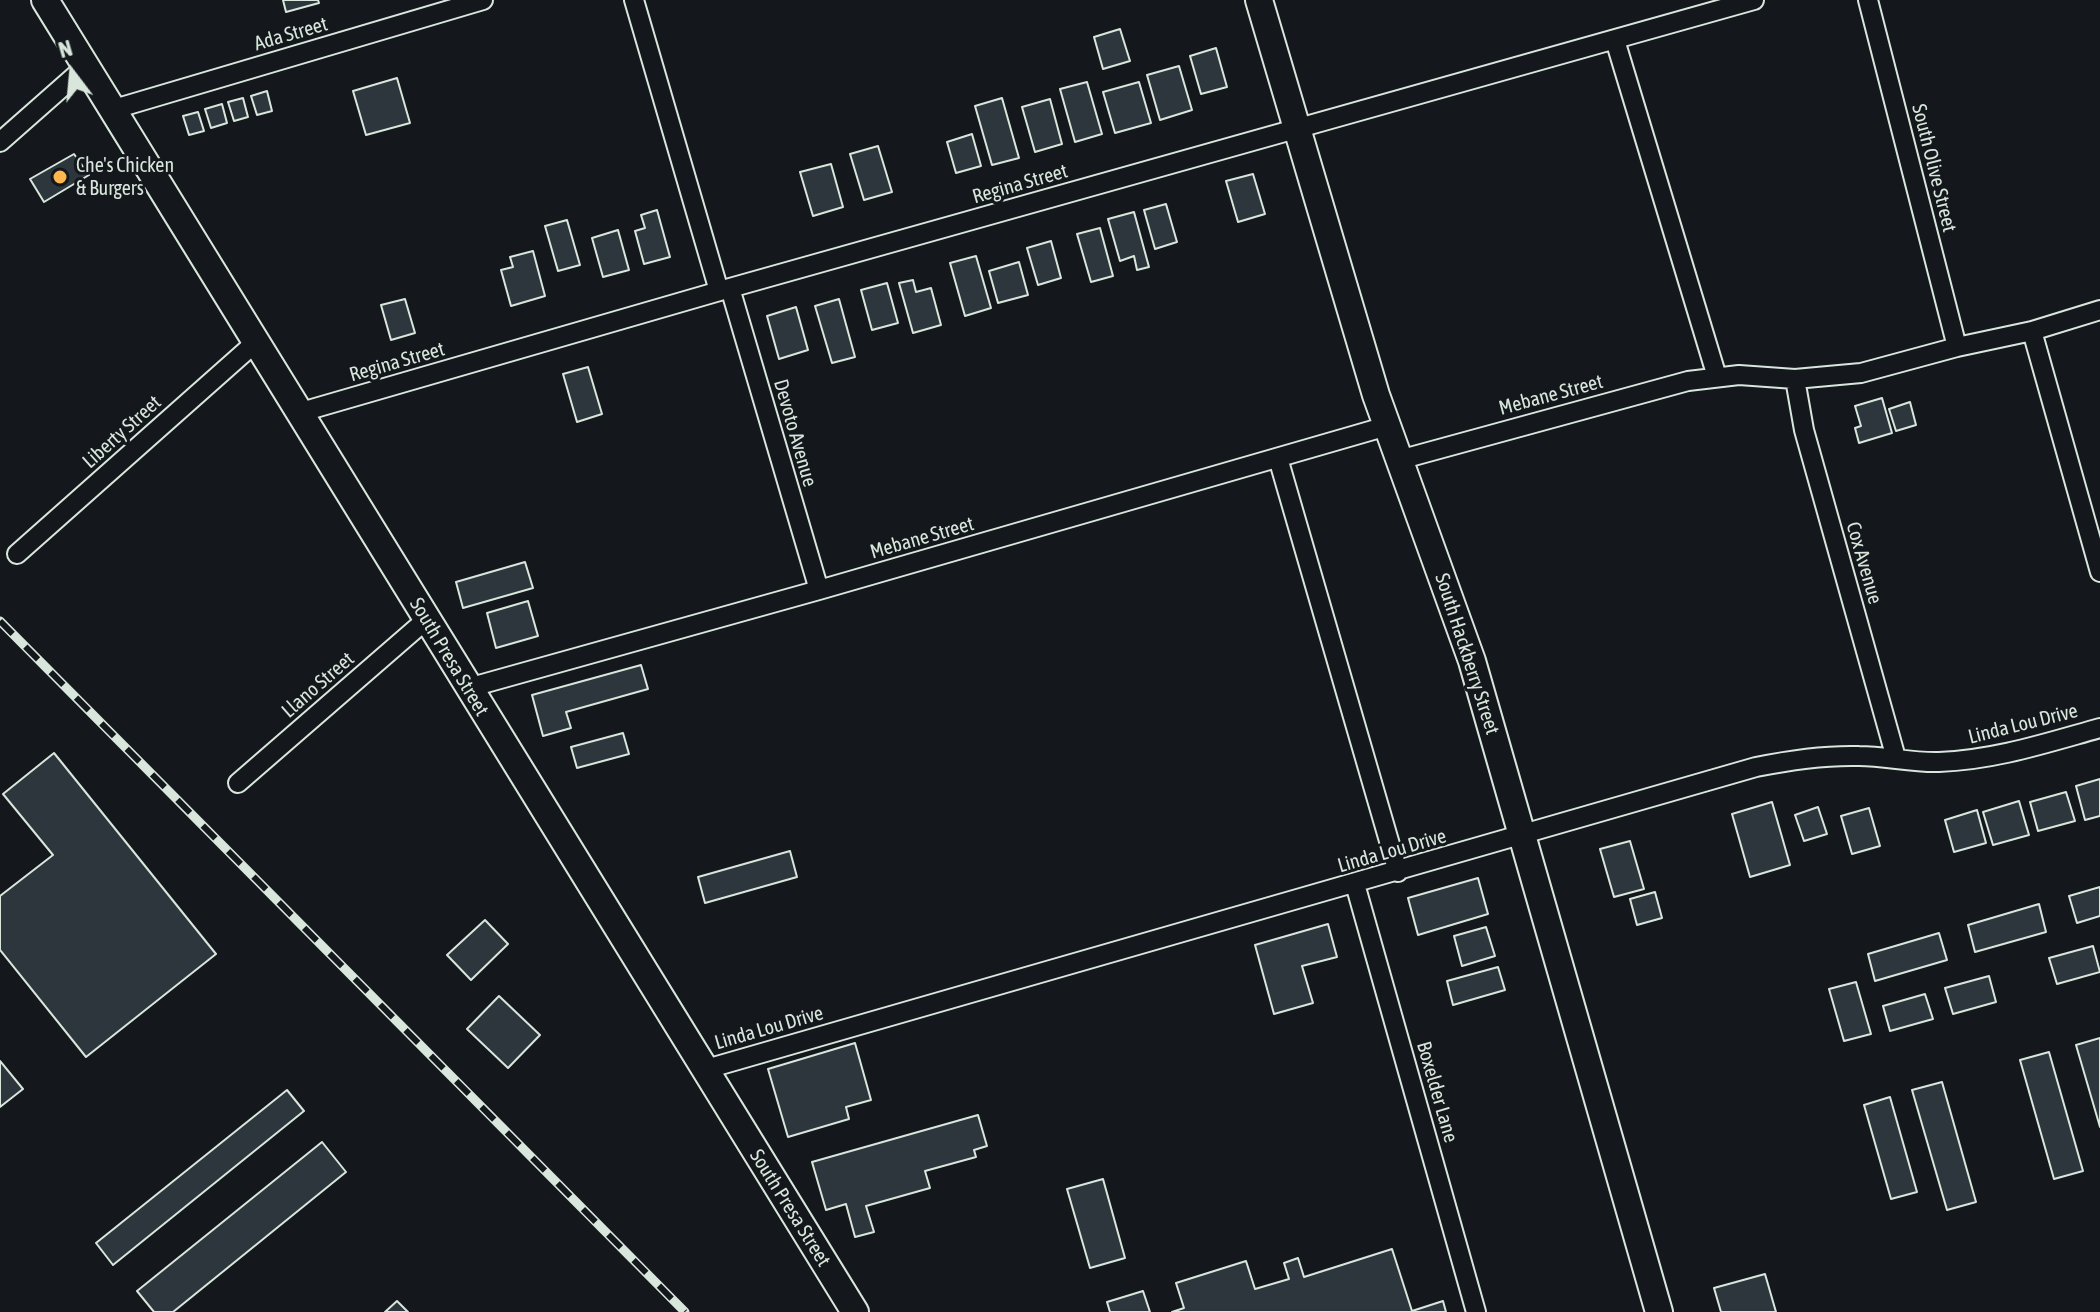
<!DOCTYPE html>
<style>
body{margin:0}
#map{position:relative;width:2100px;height:1312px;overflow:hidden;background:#14181c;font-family:"Asap Condensed",sans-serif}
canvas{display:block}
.north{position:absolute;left:32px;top:32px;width:80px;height:80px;-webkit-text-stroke:6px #14181c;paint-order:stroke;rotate:344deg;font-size:22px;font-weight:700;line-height:32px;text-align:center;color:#d8e6dc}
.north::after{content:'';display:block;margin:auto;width:28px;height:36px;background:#d8e6dc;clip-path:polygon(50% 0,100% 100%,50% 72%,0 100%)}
</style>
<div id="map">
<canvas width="2100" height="1312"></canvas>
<div class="north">N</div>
</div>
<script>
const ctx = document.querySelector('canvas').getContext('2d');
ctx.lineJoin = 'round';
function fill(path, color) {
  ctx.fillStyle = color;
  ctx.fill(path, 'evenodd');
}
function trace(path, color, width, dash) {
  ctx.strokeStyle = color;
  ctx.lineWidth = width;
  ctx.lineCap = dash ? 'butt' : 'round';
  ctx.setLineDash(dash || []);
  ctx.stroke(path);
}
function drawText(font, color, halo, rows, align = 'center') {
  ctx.font = font + ' "Asap Condensed",sans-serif';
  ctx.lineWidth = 6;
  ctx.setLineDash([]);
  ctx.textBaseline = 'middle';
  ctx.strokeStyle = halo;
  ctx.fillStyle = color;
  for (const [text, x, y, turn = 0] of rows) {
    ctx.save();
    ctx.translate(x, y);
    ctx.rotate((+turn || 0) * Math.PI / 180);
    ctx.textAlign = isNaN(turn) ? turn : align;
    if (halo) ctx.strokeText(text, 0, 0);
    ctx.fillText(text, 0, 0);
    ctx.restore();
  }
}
const building = new Path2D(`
 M283 0H318L319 3 286 12Z
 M1120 29 1130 61 1103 69 1094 37Z
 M1216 48 1227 87 1201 94 1190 56Z
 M1179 66 1192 110 1160 120 1147 75Z
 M397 78 410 123 366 135 353 91Z
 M1087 82 1102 134 1075 142 1060 89Z
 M1139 82 1151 123 1115 133 1103 92Z
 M267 91 272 111 257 115 251 96Z
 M243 98 248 117 234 121 228 102Z
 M1002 98 1019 158 992 165 975 106Z
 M1050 99 1062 144 1035 152 1022 107Z
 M222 104 227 123 211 128 205 109Z
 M198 112 204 131 189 135 183 116Z
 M972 134 981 166 956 173 947 142Z
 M878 146 892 192 864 200 850 154Z
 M74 154 89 175 44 202 30 179Z
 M831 164 843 207 813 216 800 172Z
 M1253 174 1265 214 1238 222 1226 181Z
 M1166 204 1177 242 1155 249 1144 210Z
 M657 210 670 257 644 264 635 231 645 228 641 215Z
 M1134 212 1149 267 1137 270 1134 256 1120 261 1108 219Z
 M567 220 580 265 558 271 545 226Z
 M1100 228 1113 276 1091 282 1077 234Z
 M618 230 629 270 603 277 592 238Z
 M1051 241 1061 278 1038 285 1027 248Z
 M533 251 545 296 511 306 501 270 513 267 510 257Z
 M976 256 991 308 965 316 950 263Z
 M1019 262 1028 295 998 303 989 271Z
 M913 280 916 292 931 288 941 325 913 333 899 283Z
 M887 283 898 323 872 330 861 290Z
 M405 299 415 333 391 340 381 305Z
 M839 299 855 357 832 363 815 306Z
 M796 307 808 350 779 359 767 316Z
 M588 367 602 414 577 422 563 374Z
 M1882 398 1892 433 1859 443 1855 428 1861 426 1855 406Z
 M1910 402 1916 425 1896 431 1889 409Z
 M525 562 533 588 463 608 456 582Z
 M528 601 538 636 496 648 487 613Z
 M641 665 648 689 566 712 571 728 543 736 532 695Z
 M623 733 629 754 577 768 571 747Z
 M54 753 216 954 86 1057 0 950V896L53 855 3 794Z
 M2100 779V816L2085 820 2076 786Z
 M2066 792 2075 821 2038 831 2030 802Z
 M2019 801 2029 835 1993 845 1983 812Z
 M1772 802 1790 865 1750 877 1732 814Z
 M1818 807 1827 834 1804 841 1795 815Z
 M1869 808 1880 846 1852 854 1841 816Z
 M1977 810 1986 843 1954 852 1945 820Z
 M1630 841 1644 889 1614 897 1600 849Z
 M790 851 797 877 705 903 698 877Z
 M1478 878 1488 914 1418 935 1408 898Z
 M2100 887V916L2077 923 2069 896Z
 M1655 892 1662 918 1637 925 1630 899Z
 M2039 904 2046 932 1975 952 1968 925Z
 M485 920 508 944 471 980 447 955Z
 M1328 924 1337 957 1302 966 1313 1003 1274 1014 1255 945Z
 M1486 927 1495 956 1462 966 1454 936Z
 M1939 933 1947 960 1875 981 1868 954Z
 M2093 946 2100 972 2057 984 2049 958Z
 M1498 967 1505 990 1453 1005 1447 981Z
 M1989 976 1996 1002 1953 1014 1945 988Z
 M1856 982 1871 1034 1844 1041 1829 989Z
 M1925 994 1933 1019 1890 1031 1883 1006Z
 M499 996 540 1035 508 1068 467 1029Z
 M2100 1038V1127L2076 1045Z
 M855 1043 871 1100 846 1107 849 1119 788 1137 768 1069Z
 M2049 1052 2083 1171 2054 1179 2020 1060Z
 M0 1061 23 1089 0 1107Z
 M1942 1082 1976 1202 1947 1210 1912 1090Z
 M287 1090 304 1111 113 1265 96 1243Z
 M1890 1097 1917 1192 1891 1199 1864 1105Z
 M978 1115 987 1146 974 1150 976 1157 925 1171 930 1188 866 1206 874 1232 855 1237 846 1204 826 1210 812 1162Z
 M322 1142 346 1172 173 1312H154L137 1291Z
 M1103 1179 1125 1258 1090 1268 1067 1189Z
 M1392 1249 1412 1311 1443 1301 1446 1312H1172L1184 1308 1176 1283 1246 1261 1255 1289 1289 1279 1284 1263 1298 1258 1304 1277Z
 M1765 1274 1776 1312H1721L1714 1288Z
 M1143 1291 1150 1312H1110L1107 1302Z
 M397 1301 408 1312H385Z`);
const street = new Path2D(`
 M634 0 719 291
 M1868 0 1957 347
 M1615 40 1717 377
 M111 110 483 0
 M0 142 85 67
 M730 288 819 590
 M2032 331 2100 572
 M1795 379 1804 430 1896 758
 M298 413 730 288 1754 0
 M1278 458 1398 872
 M1399 460 1688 381 1739 375 1795 379 1861 373 1957 347 2032 331 2100 310
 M17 554 256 342
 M468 688 819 590 1387 426
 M238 783 427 619
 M1355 884 1476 1312
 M703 1070 1756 767C1790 760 1824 755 1859 756 1886 756 1912 763 1939 762 1995 760 2046 743 2100 728`);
const secondary = new Path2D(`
 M45 0 855 1312
 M1259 0 1376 395 1472 661 1659 1312`);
const rail = new Path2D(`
 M0 621 685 1312`);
const markers = [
 [60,177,8,"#ffb74d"]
];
const streetNames = [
 ["Ada Street",291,34,-16],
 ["South Olive Street",1934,168,76],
 ["Regina Street",1020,184,-16],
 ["Regina Street",397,362,-16],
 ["Mebane Street",1551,395,-15],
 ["Liberty Street",122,432,-42],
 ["Devoto Avenue",795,433,74],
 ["Mebane Street",922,538,-16],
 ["Cox Avenue",1864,563,74],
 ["South Hackberry Street",1467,654,72],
 ["South Presa Street",449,657,59],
 ["Llano Street",318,685,-41],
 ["Linda Lou Drive",2023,724,-14],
 ["Linda Lou Drive",1392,851,-16],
 ["Linda Lou Drive",769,1028,-16],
 ["Boxelder Lane",1437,1092,74],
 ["South Presa Street",790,1208,58]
];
const poiNames = [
 ["Che's Chicken",76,166],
 ["& Burgers",76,189]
];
fill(building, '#2c363c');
trace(building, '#d8e6dc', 2);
trace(street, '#d8e6dc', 22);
trace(secondary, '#d8e6dc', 30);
trace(street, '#14181c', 18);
trace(secondary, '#14181c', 26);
trace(rail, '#d8e6dc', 9);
trace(rail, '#14181c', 6, [18]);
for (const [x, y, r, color] of markers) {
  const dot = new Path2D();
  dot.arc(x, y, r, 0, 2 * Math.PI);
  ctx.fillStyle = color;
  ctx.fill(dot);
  trace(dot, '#14181c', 3);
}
drawText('20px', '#d8e6dc', '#14181c', streetNames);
drawText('20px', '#d8e6dc', '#14181c', poiNames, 'left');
</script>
